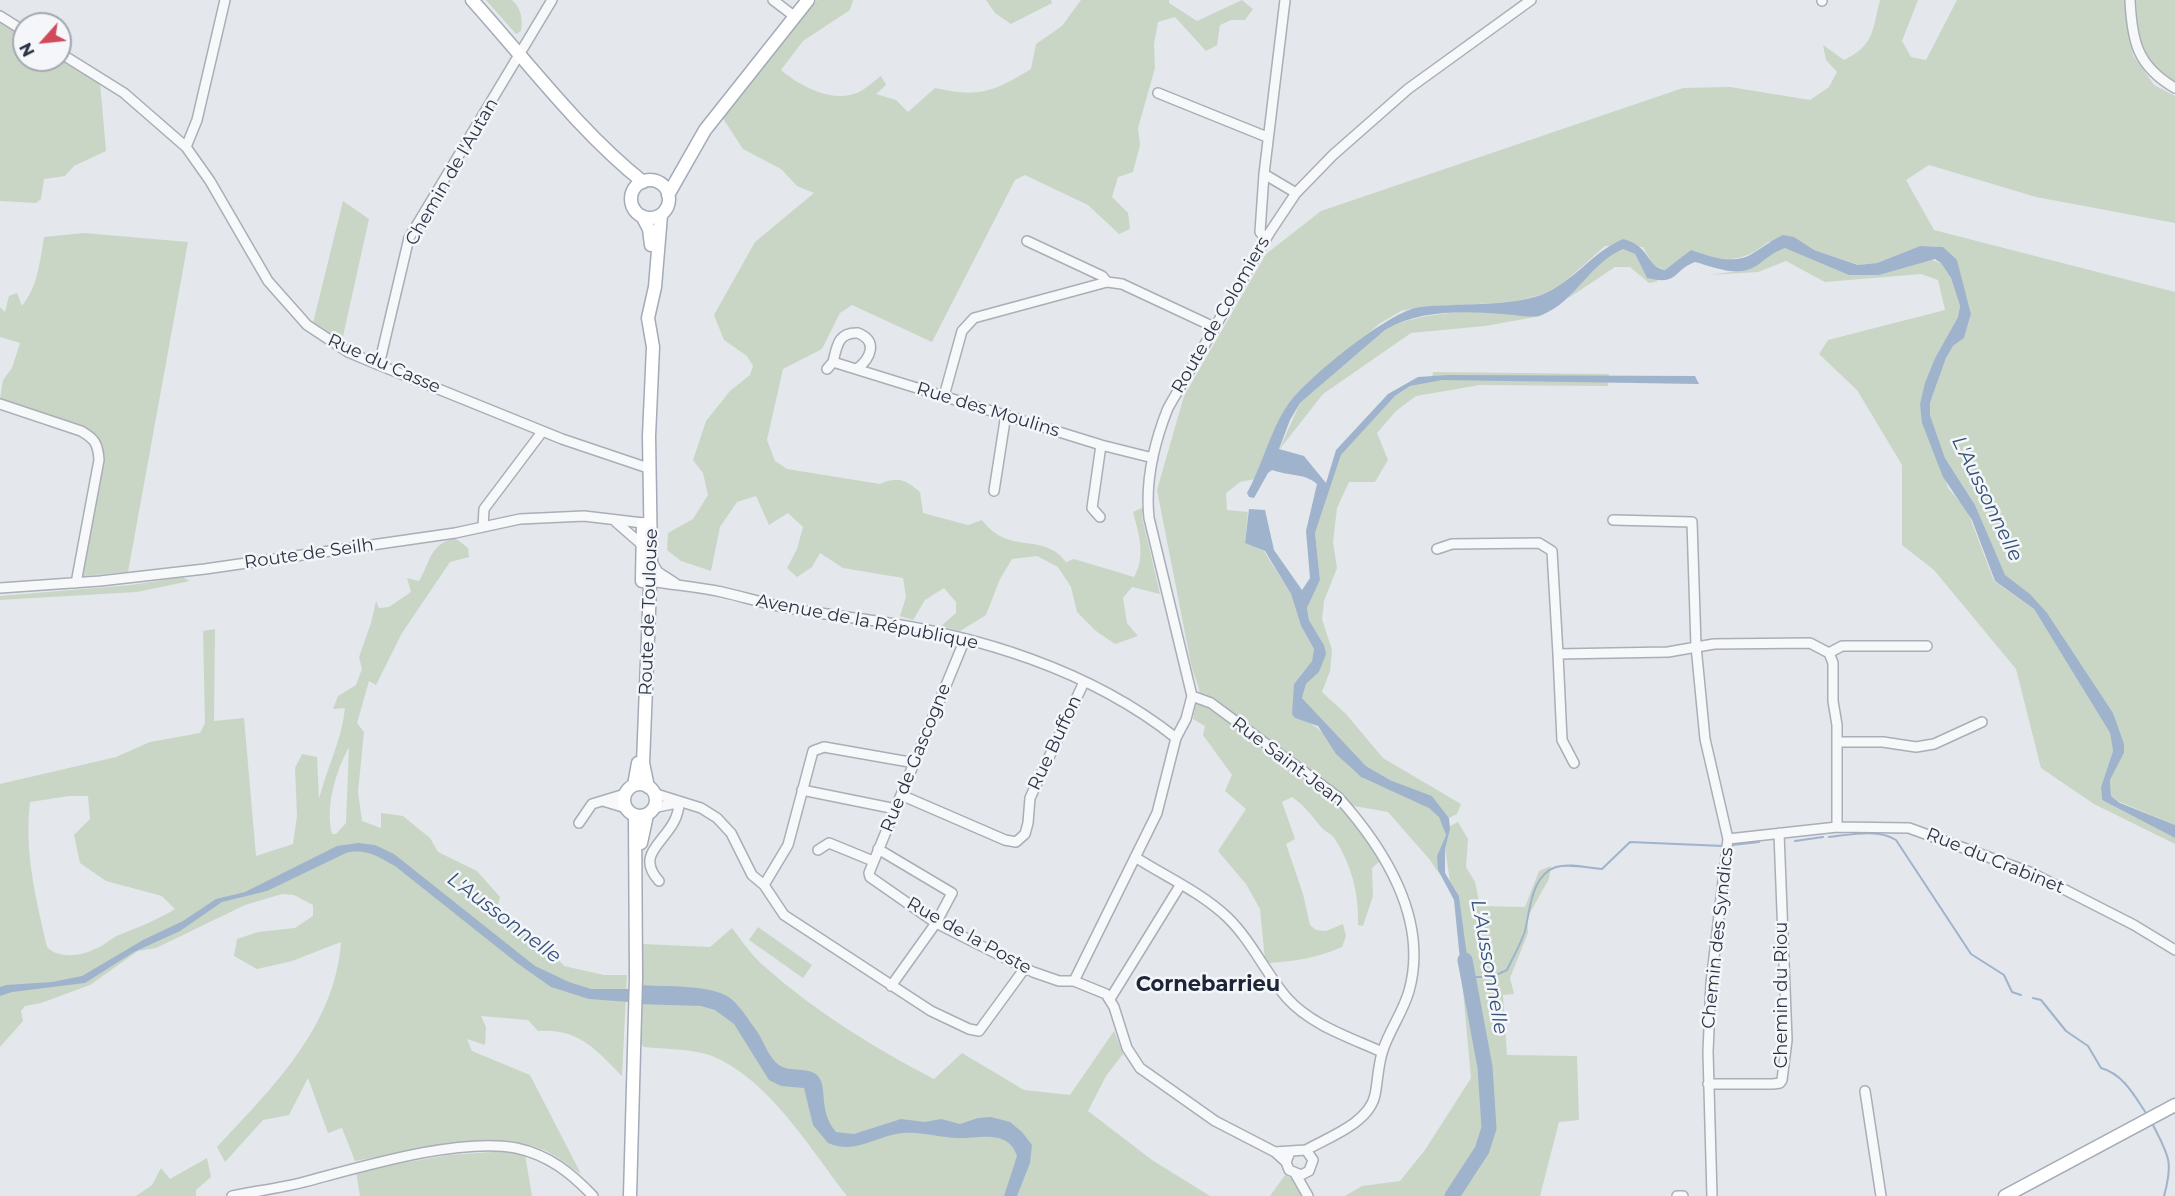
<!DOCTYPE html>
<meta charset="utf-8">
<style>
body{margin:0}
#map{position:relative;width:2175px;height:1196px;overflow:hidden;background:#e4e7ec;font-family:Montserrat,sans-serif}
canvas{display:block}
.north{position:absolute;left:12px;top:12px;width:60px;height:60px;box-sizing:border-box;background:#f4f6f9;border:2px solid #a4a8b1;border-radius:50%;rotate:243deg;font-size:16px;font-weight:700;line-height:24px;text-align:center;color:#2b3445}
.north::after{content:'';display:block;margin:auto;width:21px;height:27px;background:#d1495b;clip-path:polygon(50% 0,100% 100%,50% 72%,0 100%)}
</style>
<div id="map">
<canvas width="2175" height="1196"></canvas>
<div class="north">N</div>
</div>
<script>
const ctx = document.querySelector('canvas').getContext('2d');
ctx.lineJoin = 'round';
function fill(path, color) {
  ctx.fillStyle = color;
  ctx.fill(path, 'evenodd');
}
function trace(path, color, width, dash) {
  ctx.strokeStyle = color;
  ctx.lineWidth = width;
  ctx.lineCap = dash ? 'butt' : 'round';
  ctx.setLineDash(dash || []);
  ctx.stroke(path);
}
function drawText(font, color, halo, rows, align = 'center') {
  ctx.font = font + ' Montserrat,sans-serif';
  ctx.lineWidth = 5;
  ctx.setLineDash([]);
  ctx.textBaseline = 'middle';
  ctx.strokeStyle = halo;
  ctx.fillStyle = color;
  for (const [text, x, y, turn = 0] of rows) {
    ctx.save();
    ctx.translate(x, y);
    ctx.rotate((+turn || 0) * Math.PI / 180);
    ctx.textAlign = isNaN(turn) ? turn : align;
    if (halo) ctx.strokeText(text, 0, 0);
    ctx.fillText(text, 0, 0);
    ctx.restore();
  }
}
const green = new Path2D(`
 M486 0H512C521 8 523 19 521 31L516 34Z
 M817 0H853L850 10 803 41 781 70C800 86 831 103 857 93 865 90 874 81 881 76L886 85 876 94 896 100 908 112 935 88C979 98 993 92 1031 69L1036 44 1062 26 1081 0H1169V3L1197 21 1242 0 1253 9 1245 20H1231L1220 25 1217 45 1206 51 1175 17 1158 22 1154 44 1155 68 1138 128 1140 145 1133 172 1118 177 1112 197 1128 213 1130 229 1119 234 1088 205 1025 175 1015 180 932 342 852 305 840 313 822 349 783 369 767 440 775 461 787 469 880 484C899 476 905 480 920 492L923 513 968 525 982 520C1008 556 1043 531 1066 562L1074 559 1134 577C1146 557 1139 534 1133 512L1144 507 1142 517 1160 594 1132 587 1123 598 1127 623 1138 636 1115 644 1096 631 1077 612 1071 587 1058 567 1037 556 1012 559 1000 579 986 615 960 631 941 626 956 613V602L944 588 925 600 913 620 900 616 906 597 903 578 843 568 820 553 812 567 797 577 787 568 797 549 803 527 788 513 769 525 756 496 737 502 720 527 711 571 681 561 667 550 668 533 693 519 708 495 703 473 693 460 706 421 730 391 750 375 753 366 747 356 724 340 714 315 755 242 814 193 797 186 781 169 743 149 720 114Z
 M986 0H1051L1052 3 1011 24 995 13Z
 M1880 0H1918L1902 41 1911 57 1926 60 1957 0H2124L2133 55 2154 85 2175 96V223L2036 197 1929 165 1906 180 1934 230 2175 292V825L2120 802 2111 796 2110 780 2124 753 2113 713 2030 594 2004 575 1975 505 1945 458 1930 415V403L1946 358 1953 346 1964 338 1971 314 1958 265 1943 247 1920 246 1877 263 1859 265 1814 250 1768 242C1740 265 1724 261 1691 251L1665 270 1653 265 1643 247 1605 246 1559 287 1540 295 1513 302 1419 307 1401 311 1379 324 1290 401 1255 479 1240 482 1226 493 1227 510 1248 512 1245 542 1264 551 1291 594 1301 626 1314 649 1312 661 1294 684 1295 718C1330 724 1334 759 1362 777 1381 789 1428 799 1440 817 1443 822 1444 830 1446 835L1437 856 1440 875 1430 860 1388 812 1354 806 1347 812 1380 861 1372 868 1373 896 1363 926 1358 925C1359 894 1352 866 1335 839 1332 834 1325 832 1321 827 1312 816 1304 805 1292 797L1282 802 1295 839 1286 844 1303 894 1310 925 1316 930 1326 931 1343 924 1346 936 1342 947C1318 958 1295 961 1269 963L1265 960 1260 909 1246 884 1218 851 1246 809 1225 791 1232 775 1203 735 1205 726 1193 719 1196 703 1200 702C1201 687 1194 678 1191 664L1157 490 1184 396 1266 254 1321 211 1683 88 1730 87 1810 100 1829 87 1837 72 1826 60 1823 45 1844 60C1875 45 1872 30 1880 0Z
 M2136 0H2175V83C2142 66 2138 34 2136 0Z
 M0 20 24 34V60H60V56L100 82 106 151 74 166 65 176 44 179 41 199 36 203 0 201Z
 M343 201 369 219 342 341 330 337 313 323Z
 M84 233 188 242 128 572 83 576 81 569 103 452 99 440 91 431 0 399 3 380 12 368 20 343 0 337V307L5 312 9 296 17 293 22 306C38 286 40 261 44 237Z
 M1785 248 1879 275 1929 259 1941 263 1951 278 1960 306 1958 317 1935 358 1920 404 1948 488 1967 510 1994 581 2034 609 2110 733 2113 751 2101 787 2102 800 2175 838V844L2094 804 2041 768 2016 669 1934 570 1902 545V465L1857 390 1819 354 1828 340 1945 310 1938 280 1921 274 1825 282 1786 261 1758 272 1707 275 1749 270 1774 251Z
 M1623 249 1635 254 1647 278 1659 281 1649 283 1630 267H1615L1567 299 1607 256Z
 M1465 311 1541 316 1485 326 1411 333 1323 394 1279 450 1300 403 1385 330C1409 316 1438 315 1465 311Z
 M1433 372 1609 374 1608 386 1480 385 1416 396 1396 411 1377 433 1388 460 1375 482H1349L1337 508 1333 542 1337 568 1324 601 1322 619 1332 650 1330 671 1322 692 1346 714 1383 758 1461 804 1457 814 1449 818 1432 796 1390 780 1366 766 1302 698 1306 684 1319 672 1324 645 1309 620 1307 608 1320 580 1315 533 1341 455 1395 396 1410 386 1431 381Z
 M455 538 468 548 469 557 450 562 402 633 376 685 369 681 357 723 364 732 358 792 362 821 381 828V813L403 816 430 838 438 852 477 871 500 897 497 910 548 947 564 966 604 975H627L622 1076C595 1049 579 1028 538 1031L528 1020 481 1016 486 1027 485 1045 467 1039 472 1051 530 1075 581 1174C570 1167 558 1156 546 1151 494 1128 410 1152 355 1161L342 1128 328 1133 308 1078 289 1115 263 1120 225 1162 217 1147C272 1088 335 1027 341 942L292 961 257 969 234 956 237 939 258 932 295 928 313 916V905L294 895 282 894 245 905 156 948 138 951 90 985 41 1003 25 1006 21 1011 23 1021 0 1047V784L116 757 150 742 200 733 205 723 203 631 215 629 214 721 244 718 256 856 293 844 297 816 295 768 302 754 317 757 319 799C327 768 342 739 345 708L333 709 338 696 356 685 362 669 359 657 371 623 376 601 379 608 389 607 411 592 407 578 419 581C432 559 429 545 455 538ZM349 747 346 823 336 834H332C325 806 336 771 349 747ZM69 796H88L90 819 74 835 80 863 106 881 162 896 175 909C157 920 139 927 119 935 111 938 104 946 95 949 82 956 58 959 47 947 36 899 24 852 30 802Z
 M182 577 190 581 137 592 0 600V596L131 585Z
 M1458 822 1468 839 1466 867 1475 882 1480 906 1525 907 1539 871 1551 866 1549 879 1527 918 1528 933 1510 978 1514 994 1503 995 1507 1055 1577 1056 1579 1120 1559 1122 1540 1196H1345L1362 1186 1400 1181 1425 1150 1471 1078 1462 980 1469 979 1459 896 1450 881 1445 849 1450 826Z
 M758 927 812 965 803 978 749 940Z
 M732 928C742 941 752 956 765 967 816 1012 874 1048 934 1079L962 1053 1024 1090 1070 1095 1114 1031 1123 1054 1106 1076 1088 1111 1152 1160 1210 1196H847C810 1149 769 1079 712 1056 695 1049 663 1049 644 1047L638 1040 643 944 710 947Z
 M507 1151 525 1155 532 1196H360L356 1171 449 1155Z
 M207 1158 211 1177 196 1190V1196H136L152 1185 161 1168 170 1179Z
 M1285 1175 1295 1180 1302 1196H1270Z`);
const water = new Path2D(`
 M1783 235 1794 237 1814 250 1858 265 1877 263 1920 246 1943 247 1957 260 1971 314 1964 338 1953 346 1946 358 1930 403V415L1945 458 1975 505 2005 575 2030 594 2047 613 2113 713 2124 744V753L2110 780 2111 796 2120 803 2175 825V838L2102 800 2101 787 2113 751 2110 733 2034 609 1995 581 1972 520 1943 477 1922 423 1920 404 1925 383 1935 358 1958 317 1960 306 1951 278 1941 263 1935 259 1879 275H1849L1785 248C1773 252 1766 259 1756 266 1738 278 1714 267 1695 262 1673 270 1679 286 1647 278L1635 254 1623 249C1590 263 1576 301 1542 315 1532 319 1512 314 1501 314 1463 311 1419 310 1385 330L1300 403 1290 420 1279 449 1304 456 1326 483 1336 450 1388 394 1418 377 1448 375 1695 376 1699 384 1442 380 1410 386 1395 396 1341 455 1315 533 1320 580 1307 608 1309 620 1324 645 1326 654 1319 672 1306 684 1302 698 1366 766 1390 780 1432 796 1449 818 1450 829 1445 849V873L1459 896 1470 979 1462 980 1454 900 1438 870 1437 856 1446 835 1439 817 1429 808 1361 777 1336 754 1318 726 1295 718 1292 714 1294 684 1312 661 1314 649 1301 626 1291 594 1265 551 1245 543 1249 509 1265 510 1274 550 1302 590 1310 578 1306 531 1317 484C1305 473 1288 476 1272 470L1268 473 1254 498 1249 497 1247 493C1262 466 1270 431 1287 406 1303 381 1390 310 1420 307 1457 303 1507 307 1541 295 1573 283 1592 252 1623 239 1651 246 1646 267 1665 270L1691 250C1711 257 1735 266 1755 252 1765 246 1772 240 1783 235Z
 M358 843 375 845 394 854 535 966 569 982 591 989H630L629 1002 589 999 551 987 517 963 395 866C377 856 366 848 346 853L267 891 222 902 180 931 134 952 85 983 12 992 0 996V987L6 985 52 982 82 976 143 940 183 921 216 899 245 892 337 846Z
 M639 985C663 987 711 984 730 998 741 1007 748 1019 756 1030 764 1041 768 1057 779 1065 790 1073 809 1066 818 1076 828 1088 818 1111 836 1132L854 1134 901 1119 925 1122 941 1119 960 1124 978 1118 991 1117 1010 1122 1022 1132 1032 1145 1030 1163 1017 1196H1004L1017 1156C1008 1128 978 1139 956 1138 935 1137 917 1130 896 1134 872 1139 853 1154 828 1143L813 1125 804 1088 781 1086 769 1080 734 1024 715 1010 701 1006 638 1004Z`);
const stream = new Path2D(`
 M1829 837C1849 835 1878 828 1896 840L1971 954 2004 975 2012 992 2021 995
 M1795 841 1823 837
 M1732 845 1759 842
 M1469 977H1492L1507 970C1513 957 1521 944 1525 931 1530 911 1531 875 1556 867 1570 863 1588 868 1602 869L1630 842 1723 846
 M2033 998 2041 1000 2066 1031 2088 1046 2101 1068C2123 1074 2134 1095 2146 1113
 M2152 1123C2168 1155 2174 1160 2164 1196`);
const river = new Path2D(`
 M1452 1196 1482 1150 1489 1128 1485 1067 1465 960`);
const minor = new Path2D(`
 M773 0 794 16
 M2130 0C2132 41 2137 66 2175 88
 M1822 1V0
 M0 16 24 31
 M60 53 124 93 186 147 210 181 268 281 307 325 348 352 379 365 562 439 645 467
 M1158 93 1267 137
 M186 147 197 120 225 0
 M1264 174 1285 0
 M1266 239 1260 232 1264 174 1296 193
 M1027 241 1102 276 1107 282
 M833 362C837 346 838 332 858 333 878 341 871 358 857 369
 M379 365 409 238 552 0
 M827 369 833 362 1101 445 1153 458
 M944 396 962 331 974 318 1107 282 1122 284 1214 327
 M0 404 81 431C95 439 98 444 99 460L76 583
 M994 491 1006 414
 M1100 517 1092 508 1101 445
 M1613 520 1692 522 1696 646 1705 739 1728 839 1711 983 1708 1052 1712 1196
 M616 522 640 543 643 549
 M483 527 484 509 542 432
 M1437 549 1452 544 1539 543 1552 551 1558 654
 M651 561 658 572 675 583
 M646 577 650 581C674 585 698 587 722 592 744 597 766 604 788 608 815 613 842 616 869 620 977 635 1091 670 1176 738
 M0 588 100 581 205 569 455 533 520 519 584 516 643 523 646 528
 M965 639 869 873 870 877 936 923 1033 972 1059 981H1074L1106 994 1114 1007 1127 1048 1140 1068 1215 1121 1275 1152 1286 1162
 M1829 653 1842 646H1927
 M1192 696 1211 703 1338 797C1384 848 1429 919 1409 991 1403 1012 1390 1029 1383 1050 1378 1064 1378 1080 1375 1095 1369 1123 1329 1137 1306 1150
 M1838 742H1883L1916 747 1934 744 1982 722
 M1574 763 1562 740 1558 654 1668 652 1714 644 1810 643 1829 653 1833 663V701L1837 725V827
 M802 790 896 809
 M653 793 701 808 717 818 731 833 752 875 764 885 784 915 931 1011 969 1029 979 1031 1025 968
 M901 795 1005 840 1016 842 1025 834 1028 823 1030 798 1084 682
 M603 801 626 808
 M653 808 677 803
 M579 823 592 804 625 794
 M1728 839 1837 827 1909 828 2032 873 2134 925 2175 950
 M878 849 952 893 936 923 891 986
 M818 850 829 843 873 861
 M1135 857C1166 877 1199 891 1227 917 1251 940 1265 972 1287 998 1311 1025 1349 1037 1382 1052
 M659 881C630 849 679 839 679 802
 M764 885 788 845 813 751 824 747 915 763
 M1074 981 1157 813 1176 738 1186 719 1192 696 1149 518C1145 480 1154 443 1168 408L1270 232 1296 193 1333 155 1408 89 1531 0
 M1110 999 1181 884
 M1708 1084H1773L1780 1083 1782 1080 1787 1040 1779 833
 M1865 1091 1881 1196
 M1275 1152 1306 1150 1313 1160 1309 1171 1301 1175 1289 1170 1286 1162 1290 1152
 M1296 1175 1308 1196
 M232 1196C256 1191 281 1188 304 1182 361 1167 459 1137 516 1148 549 1155 571 1173 593 1196
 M1677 1196H1683`);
const major = new Path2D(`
 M472 0C527 61 579 131 643 182
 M631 199a19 19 0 1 1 38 0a19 19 0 1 1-38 0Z
 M668 195 705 130 808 0
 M642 216 649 229 651 245
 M642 581 643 524
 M624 800a16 16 0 1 1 32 0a16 16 0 1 1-32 0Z
 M634 785 638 763
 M648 787 643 763 651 561 649 436 653 347 648 318 655 287 661 215
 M641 843 647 815
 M630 1196 636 978 635 816
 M2005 1196 2175 1105`);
const streetNames = [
 ["Chemin de l'Autan",452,172,-60],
 ["Route de Colomiers",1221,315,-60],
 ["Rue du Casse",384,364,24],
 ["Rue des Moulins",988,410,17],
 ["Route de Seilh",309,554,-8],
 ["Route de Toulouse",649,612,-88],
 ["Avenue de la République",867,622,11],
 ["Rue Buffon",1055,743,-65],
 ["Rue de Gascogne",916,758,-68],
 ["Rue Saint-Jean",1288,762,37],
 ["Rue du Crabinet",1995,861,22],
 ["Rue de la Poste",969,936,29],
 ["Chemin des Syndics",1718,938,-84],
 ["Chemin du Riou",1782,995,-90]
];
const waterNames = [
 ["L'Aussonnelle",1987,499,64],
 ["L'Aussonnelle",504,918,37],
 ["L'Aussonnelle",1489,967,80]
];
const quarterNames = [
 ["Cornebarrieu",1208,985]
];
fill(green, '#c9d6c5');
fill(water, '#9fb4cc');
trace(stream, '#9fb4cc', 2);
trace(river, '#9fb4cc', 15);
trace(minor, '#a9aeb7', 12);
trace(major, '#a3abb8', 15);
trace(minor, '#f7f8fa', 9);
trace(major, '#fff', 12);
drawText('18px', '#2b3445', '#f4f6f9', streetNames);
drawText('italic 20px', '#34527a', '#f4f6f9', waterNames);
drawText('bold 21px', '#1d2536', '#f4f6f9', quarterNames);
</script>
